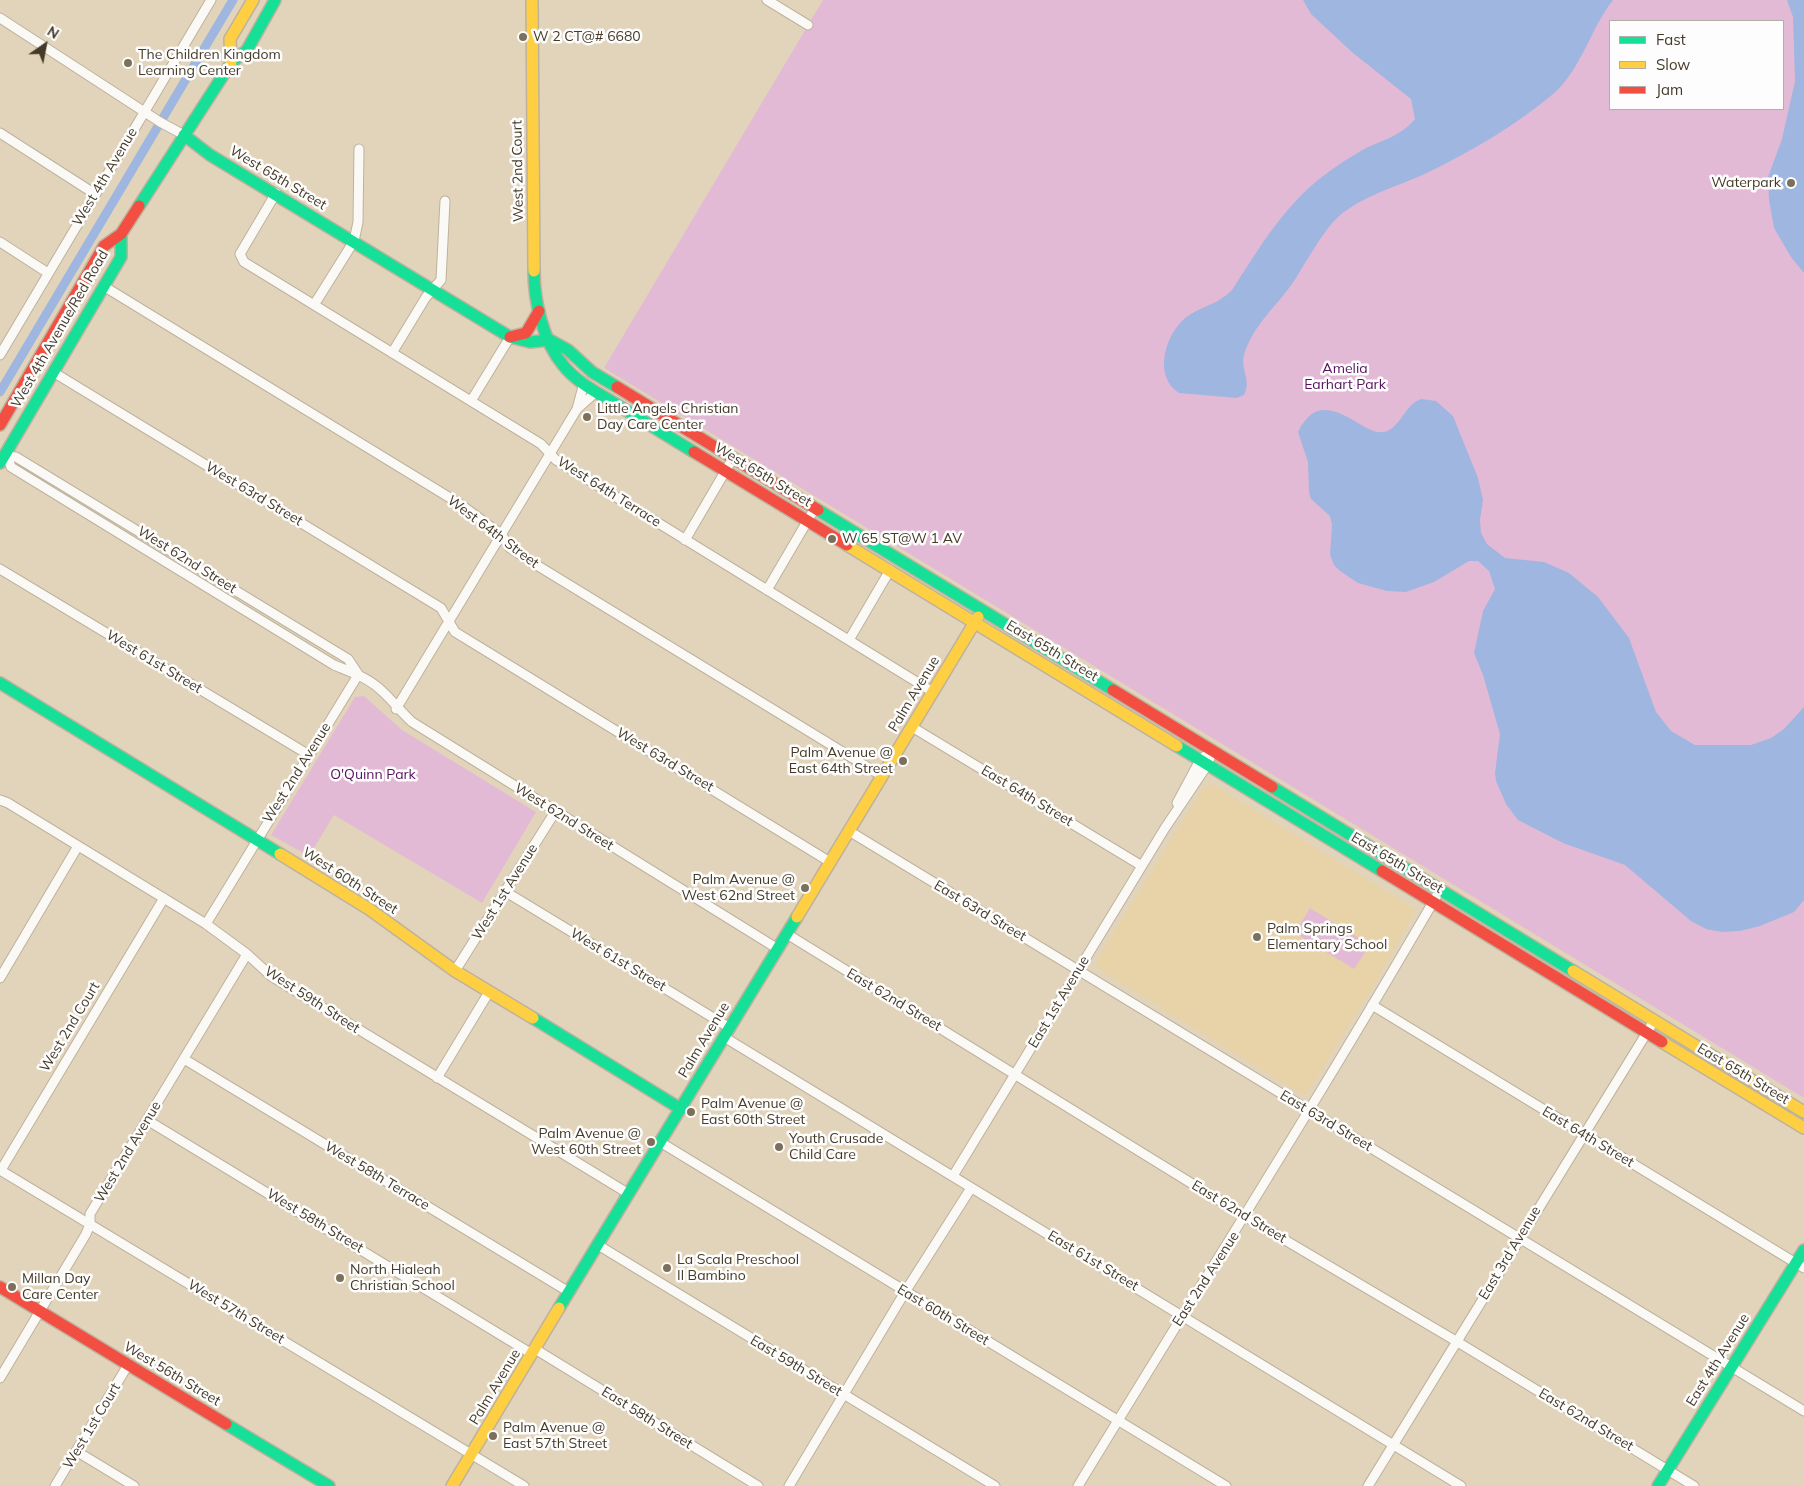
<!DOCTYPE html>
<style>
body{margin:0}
#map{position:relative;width:1804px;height:1486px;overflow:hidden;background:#e2d4ba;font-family:Mulish,sans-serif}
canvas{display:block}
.legend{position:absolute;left:1609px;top:20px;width:175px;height:90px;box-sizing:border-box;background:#fdfdfd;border:1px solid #b3afa8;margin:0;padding:6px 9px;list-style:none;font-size:15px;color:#453a28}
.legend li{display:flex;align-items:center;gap:10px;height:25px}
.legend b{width:25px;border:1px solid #b3afa8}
.north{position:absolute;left:20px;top:20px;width:50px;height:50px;-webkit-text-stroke:4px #fdfdfd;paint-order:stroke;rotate:33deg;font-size:14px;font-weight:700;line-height:20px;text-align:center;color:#453a28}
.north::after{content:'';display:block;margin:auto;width:18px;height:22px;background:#453a28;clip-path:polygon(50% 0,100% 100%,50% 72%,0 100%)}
</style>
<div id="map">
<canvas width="1804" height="1486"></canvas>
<ul class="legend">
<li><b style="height:6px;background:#16e098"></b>Fast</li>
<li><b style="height:6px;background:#ffcf43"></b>Slow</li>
<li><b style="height:6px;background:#f24e42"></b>Jam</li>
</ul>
<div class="north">N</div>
</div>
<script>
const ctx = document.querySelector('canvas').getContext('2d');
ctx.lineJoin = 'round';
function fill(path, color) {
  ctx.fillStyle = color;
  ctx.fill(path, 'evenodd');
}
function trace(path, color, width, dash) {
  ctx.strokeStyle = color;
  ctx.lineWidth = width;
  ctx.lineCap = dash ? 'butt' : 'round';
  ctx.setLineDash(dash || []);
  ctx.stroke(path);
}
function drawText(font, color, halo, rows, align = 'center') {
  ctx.font = font + ' Mulish,sans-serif';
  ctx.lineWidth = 5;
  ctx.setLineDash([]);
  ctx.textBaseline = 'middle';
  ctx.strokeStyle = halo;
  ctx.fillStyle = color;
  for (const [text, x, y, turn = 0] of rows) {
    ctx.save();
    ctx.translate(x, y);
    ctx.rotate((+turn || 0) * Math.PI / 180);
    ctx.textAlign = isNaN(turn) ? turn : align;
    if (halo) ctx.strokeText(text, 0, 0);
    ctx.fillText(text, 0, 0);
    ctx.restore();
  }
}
const built = new Path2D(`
 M1209 785H1214L1416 910 1376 982 1306 1094H1301L1100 970 1097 966V960L1204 787Z`);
const green = new Path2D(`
 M823 0H1804V1098L604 368ZM1610 21H1783V109H1610Z
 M364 696 402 730 536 812 482 903 334 815 309 856 271 835 355 697Z
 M1310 908 1370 945 1354 969 1295 933Z`);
const water = new Path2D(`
 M1303 0H1613C1590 29 1581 71 1552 95 1516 125 1473 150 1431 171 1400 186 1362 195 1337 218 1323 231 1305 264 1294 281 1277 306 1253 325 1244 355 1240 369 1252 381 1244 395L1237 398 1179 393C1154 377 1164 339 1182 321 1196 307 1217 306 1232 290 1262 244 1287 200 1334 168 1344 161 1355 154 1366 148 1384 140 1402 135 1415 119L1411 99 1353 53 1311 14Z
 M1787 0H1804V273L1791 257 1774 228 1769 200 1768 177 1782 139 1795 81 1793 17Z
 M1421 399 1436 401 1453 416 1478 478 1483 500 1480 520 1481 533 1487 544 1505 558 1544 562 1569 573 1598 597 1629 638 1656 712 1671 731 1695 745H1751L1771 738 1784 729 1804 707V900L1794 912 1760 926 1740 931 1722 932 1706 929 1691 921 1625 865 1563 843 1518 820 1506 804 1496 781 1495 773 1500 734 1483 675 1474 653 1483 611 1495 589 1489 571 1478 561H1469L1434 582 1406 592 1387 591 1358 583 1340 571 1334 565 1330 555 1332 525 1330 516 1311 499 1309 492 1308 462 1298 432C1323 380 1362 437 1384 432 1400 429 1405 404 1421 399Z`);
const canal = new Path2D(`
 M0 392 233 0`);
const street = new Path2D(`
 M767 0 808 25
 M0 18 160 122 184 135
 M0 133 95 194
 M276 193 240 254 244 262 541 444 556 460 933 692
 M0 242 48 273
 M105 287 460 504 502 535 510 548 530 561 882 776
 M314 305 354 241 358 222 359 149
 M392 353 426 297 441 280 445 201
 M0 355 211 0
 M53 372 441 608 455 632 830 862
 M471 401 510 337
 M577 409 596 392
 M4 456 16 457 348 659 358 674
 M8 458 11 467 334 665C351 672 369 678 382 691 393 701 401 712 412 722L778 949
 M685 540 733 458
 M0 569 309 755
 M767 590 815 508
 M849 640 890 570
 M396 709 577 409 584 383
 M912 727 1142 866
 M0 800 8 803 206 924 247 954 271 976 629 1194
 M1177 803 1200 760 1205 756
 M849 831 1804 1411
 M506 892 730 1028
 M206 924 358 675
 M787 934 1246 1217 1456 1341 1694 1486
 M455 971 555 812
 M0 978 78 846
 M1372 1005 1804 1268
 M724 1037 1461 1486
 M184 1059 569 1292
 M437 1078 489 992
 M147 1120 532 1354
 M660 1142 1226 1486
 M0 1170 524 1486
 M1 1170 164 898
 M953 1176 1165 828 1208 764 1212 751
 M598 1245 995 1486
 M535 1349 758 1486
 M0 1378 86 1234 90 1224V1214L247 954
 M76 1451 134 1486
 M55 1486 128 1365
 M789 1486 905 1292 971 1188
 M1078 1486C1199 1287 1324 1091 1440 890
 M1368 1486 1654 1021`);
const fast = new Path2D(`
 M184 135 210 155 510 337 530 342 550 340 568 350 592 372 617 387
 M139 206 231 63 247 50 275 0
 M534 271C534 301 543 341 563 365 577 383 600 394 619 406 644 421 669 437 694 452
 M0 463 121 257V234
 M818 510 1113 690
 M0 683 280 854
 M1177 746 1382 871
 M1272 787 1573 971
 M533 1018 681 1109
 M559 1308 797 917
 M226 1424 329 1486
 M1658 1486 1804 1250`);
const slow = new Path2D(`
 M532 0 534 271
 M231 63 230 39 253 0
 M847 545 1177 746
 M280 854 369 909 455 971 533 1018
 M797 917 978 617
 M1573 971 1804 1112
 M1662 1042 1804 1128
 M452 1486 559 1308`);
const jam = new Path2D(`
 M510 337 526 333 539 311
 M617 387 818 510
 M0 425 104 246 121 234 139 206
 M694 452 847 545
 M1113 690 1272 787
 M1382 871 1662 1042
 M0 1287 226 1424`);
const markers = [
 [523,37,5,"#7c705b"],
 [128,63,5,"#7c705b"],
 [1791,183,5,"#7c705b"],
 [587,417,5,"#7c705b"],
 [832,539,5,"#7c705b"],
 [903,761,5,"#7c705b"],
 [805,888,5,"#7c705b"],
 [1257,937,5,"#7c705b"],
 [691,1112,5,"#7c705b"],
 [651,1142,5,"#7c705b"],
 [779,1147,5,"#7c705b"],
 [667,1268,5,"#7c705b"],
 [340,1278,5,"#7c705b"],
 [12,1287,5,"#7c705b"],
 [493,1436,5,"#7c705b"]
];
const poiNames = [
 ["W 2 CT@# 6680",533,37],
 ["The Children Kingdom",138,55],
 ["Learning Center",138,71],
 ["Waterpark",1781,183,"right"],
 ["Little Angels Christian",597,409],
 ["Day Care Center",597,425],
 ["W 65 ST@W 1 AV",842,539],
 ["Palm Avenue @",893,753,"right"],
 ["East 64th Street",893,769,"right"],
 ["Palm Avenue @",795,880,"right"],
 ["West 62nd Street",795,896,"right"],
 ["Palm Springs",1267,929],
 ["Elementary School",1267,945],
 ["Palm Avenue @",701,1104],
 ["East 60th Street",701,1120],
 ["Palm Avenue @",641,1134,"right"],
 ["West 60th Street",641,1150,"right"],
 ["Youth Crusade",789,1139],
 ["Child Care",789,1155],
 ["La Scala Preschool",677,1260],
 ["Il Bambino",677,1276],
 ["North Hialeah",350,1270],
 ["Christian School",350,1286],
 ["Millan Day",22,1279],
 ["Care Center",22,1295],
 ["Palm Avenue @",503,1428],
 ["East 57th Street",503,1444]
];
const streetNames = [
 ["West 2nd Court",518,171,-91],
 ["West 4th Avenue",105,177,-59],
 ["West 65th Street",278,178,31],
 ["West 4th Avenue/Red Road",60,329,-60],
 ["West 65th Street",763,475,31],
 ["West 64th Terrace",609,492,32],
 ["West 63rd Street",254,494,31],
 ["West 64th Street",493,532,37],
 ["West 62nd Street",187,560,32],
 ["East 65th Street",1052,651,31],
 ["West 61st Street",154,662,31],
 ["Palm Avenue",914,694,-59],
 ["West 63rd Street",665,760,31],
 ["West 2nd Avenue",297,773,-58],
 ["East 64th Street",1027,796,31],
 ["West 62nd Street",564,817,32],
 ["East 65th Street",1397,863,31],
 ["West 60th Street",350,881,33],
 ["West 1st Avenue",505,892,-58],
 ["East 63rd Street",980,911,31],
 ["West 61st Street",618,960,31],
 ["West 59th Street",312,1000,33],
 ["East 62nd Street",894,1000,31],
 ["East 1st Avenue",1059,1002,-59],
 ["West 2nd Court",70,1027,-59],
 ["Palm Avenue",704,1040,-59],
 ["East 65th Street",1743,1074,31],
 ["East 63rd Street",1326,1121,31],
 ["East 64th Street",1588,1137,31],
 ["West 2nd Avenue",128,1152,-59],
 ["West 58th Terrace",377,1176,31],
 ["East 62nd Street",1239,1212,31],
 ["West 58th Street",315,1221,31],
 ["East 3rd Avenue",1510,1253,-59],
 ["East 61st Street",1093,1261,31],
 ["East 2nd Avenue",1206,1279,-57],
 ["West 57th Street",236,1312,31],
 ["East 60th Street",943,1315,31],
 ["East 4th Avenue",1718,1360,-58],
 ["East 59th Street",796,1366,31],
 ["West 56th Street",172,1374,31],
 ["Palm Avenue",495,1387,-59],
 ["East 58th Street",647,1418,32],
 ["East 62nd Street",1586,1420,31],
 ["West 1st Court",92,1426,-59]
];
const parkNames = [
 ["Amelia",1345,369],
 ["Earhart Park",1345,385],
 ["O'Quinn Park",373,775]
];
fill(built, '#e8d2a8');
fill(green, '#e3bad6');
fill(water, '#9fb6e0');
trace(canal, '#9fb6e0', 9);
trace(street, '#bdb29e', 11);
trace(fast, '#bdb29e', 14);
trace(slow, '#bdb29e', 14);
trace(jam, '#bdb29e', 14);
trace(street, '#fbf9f5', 9);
trace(fast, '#16e098', 11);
trace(slow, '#ffcf43', 11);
trace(jam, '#f24e42', 11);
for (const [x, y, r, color] of markers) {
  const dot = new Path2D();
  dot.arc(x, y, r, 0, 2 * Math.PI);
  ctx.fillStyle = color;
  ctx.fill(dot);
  trace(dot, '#fdfdfd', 2);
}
drawText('14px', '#453a28', '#fdfdfd', poiNames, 'left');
drawText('14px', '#453a28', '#fdfdfd', streetNames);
drawText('14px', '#55125e', '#fdfdfd', parkNames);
</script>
